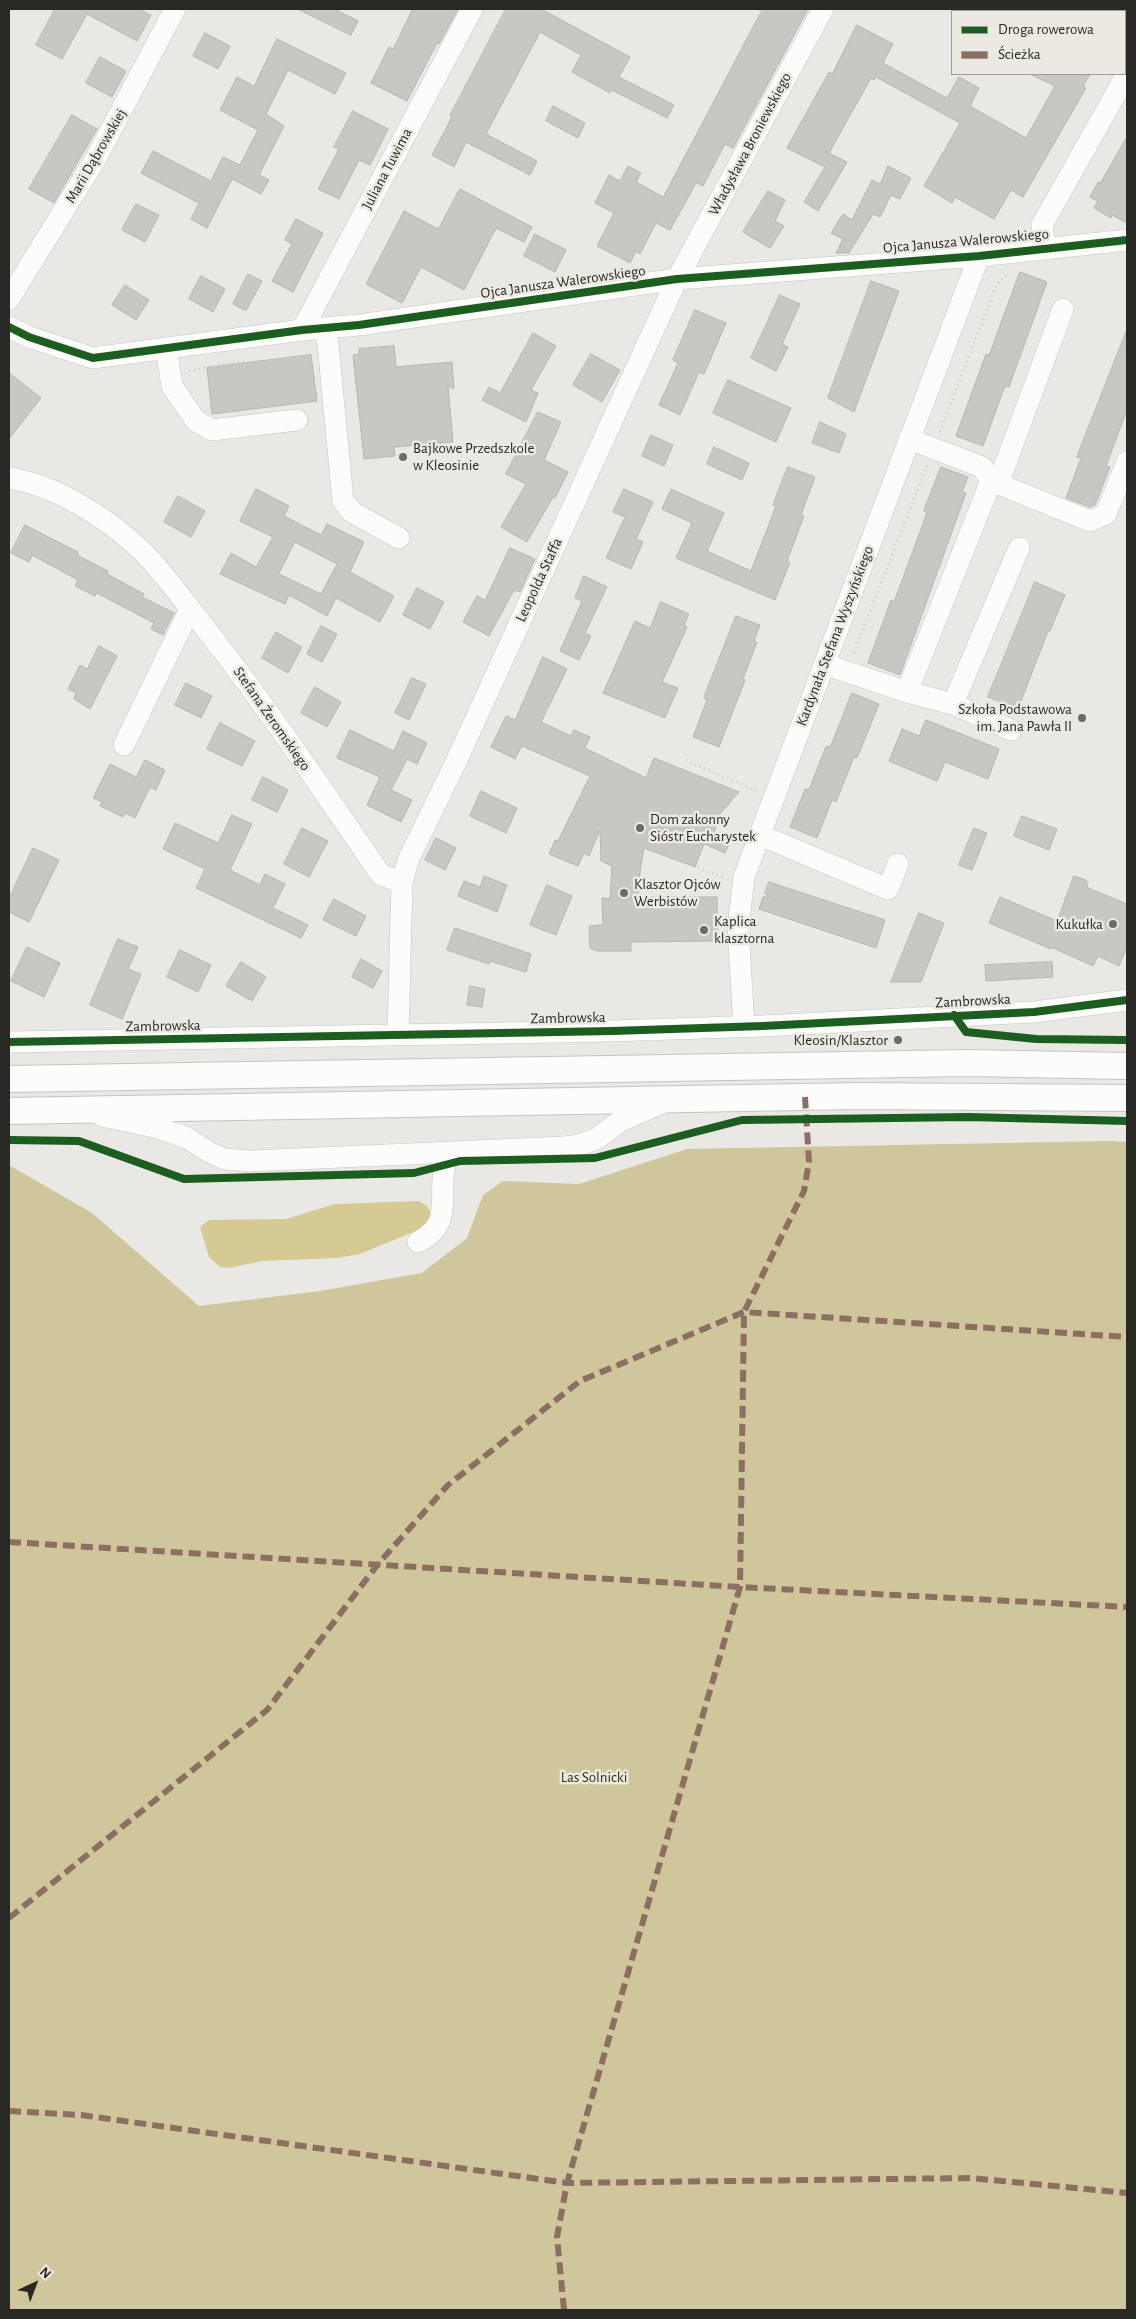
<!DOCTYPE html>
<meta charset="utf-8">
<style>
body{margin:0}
#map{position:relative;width:1136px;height:2319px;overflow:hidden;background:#e9e8e4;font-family:"Alegreya Sans",sans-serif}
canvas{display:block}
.frame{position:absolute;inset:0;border:10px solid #282825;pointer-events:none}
.legend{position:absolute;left:951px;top:10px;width:175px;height:65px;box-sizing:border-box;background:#ebe9e2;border:1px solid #9d9c96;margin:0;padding:6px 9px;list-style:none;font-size:15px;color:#282825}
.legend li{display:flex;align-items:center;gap:10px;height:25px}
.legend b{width:25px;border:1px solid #9d9c96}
.north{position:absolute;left:10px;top:2259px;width:50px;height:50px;-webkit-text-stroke:4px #ebe9e2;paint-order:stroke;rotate:43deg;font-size:14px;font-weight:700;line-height:20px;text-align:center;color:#282825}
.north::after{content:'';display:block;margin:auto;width:18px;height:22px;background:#282825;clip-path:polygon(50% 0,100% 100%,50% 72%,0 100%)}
</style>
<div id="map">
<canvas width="1136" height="2319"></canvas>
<div class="frame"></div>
<ul class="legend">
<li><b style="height:6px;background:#1b5e20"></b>Droga rowerowa</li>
<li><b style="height:6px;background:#8d6e63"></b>Ścieżka</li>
</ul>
<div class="north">N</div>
</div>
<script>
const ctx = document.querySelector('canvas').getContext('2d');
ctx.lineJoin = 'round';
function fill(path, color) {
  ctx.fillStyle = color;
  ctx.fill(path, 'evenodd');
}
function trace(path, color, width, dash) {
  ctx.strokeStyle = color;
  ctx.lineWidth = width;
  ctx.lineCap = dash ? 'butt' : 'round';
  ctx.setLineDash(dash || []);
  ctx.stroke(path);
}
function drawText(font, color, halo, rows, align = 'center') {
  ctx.font = font + ' "Alegreya Sans",sans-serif';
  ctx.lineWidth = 5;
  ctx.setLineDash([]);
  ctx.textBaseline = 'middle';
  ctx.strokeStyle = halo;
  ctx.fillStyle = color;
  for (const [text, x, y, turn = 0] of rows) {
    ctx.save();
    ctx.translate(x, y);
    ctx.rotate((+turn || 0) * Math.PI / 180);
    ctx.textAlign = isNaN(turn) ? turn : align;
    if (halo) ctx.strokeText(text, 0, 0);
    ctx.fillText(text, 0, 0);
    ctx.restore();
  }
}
const forest = new Path2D(`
 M1109 1141 1127 1142V2310H9V1165L92 1213 199 1306 320 1291 422 1273 467 1238 483 1195 503 1181 579 1184 687 1149Z`);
const water = new Path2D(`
 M419 1201 427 1206 433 1217 425 1227 360 1254 337 1258 262 1261 229 1268 220 1267 209 1257 200 1227 209 1220 286 1219 335 1204Z`);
const building = new Path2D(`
 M55 9H139L151 15 137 41 87 14 62 59 36 45Z
 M298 9H334L358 21 351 35Z
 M413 9H458L439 44 437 43 407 101 371 83 389 47 393 49Z
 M506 9H541L630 57 619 77 674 105 667 118 612 90 610 93 572 72 581 55 540 32 486 134 537 161 530 175 466 142 454 167 432 155 452 117 450 116Z
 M763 9H808L733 148 725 144 703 186 696 183 670 230 656 223 640 254 636 251 630 263 597 246 614 213 595 203 609 175 620 181 628 166 641 173 636 182 663 197Z
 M857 25 893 44 883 63 947 98 959 77 979 88 970 106 1026 138 1055 86 1030 74H1090L1083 86 1086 88 1023 197 1011 190 994 219 955 197 952 203 924 186 960 123 876 77 874 80 871 78 829 153 847 162 818 211 804 202 825 167 787 148 829 72 832 74Z
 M205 33 230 46 218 69 193 56Z
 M277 39 346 73 335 94 288 70 266 114 284 126 259 175 269 180 261 194 232 179 207 228 191 219 199 203 141 173 153 151 211 181 223 157 240 165 258 130 220 110 237 77 254 86Z
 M100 57 126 71 112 97 86 83Z
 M553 106 585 123 578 138 546 121Z
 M353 111 388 129 370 165 359 160 339 199 318 189 339 149 334 147Z
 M72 115 97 129 54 203 29 189Z
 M1127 137V223L1112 215 1111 218 1094 208 1098 201 1090 197 1098 182 1100 183Z
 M888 166 911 178 900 199 891 195 880 217 873 214 849 253H836L843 239 831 233 843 214 852 220 872 180 880 184Z
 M460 189 532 227 524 242 496 228 464 290 421 267 402 303 366 284 404 211 438 229Z
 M768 191 785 200 775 221 784 226 770 248 743 232Z
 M136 204 159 215 145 242 122 230Z
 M296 219 323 233 293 292 272 281 292 244 285 240Z
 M535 234 566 250 555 272 524 256Z
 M1020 272 1047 282 1009 387 1005 386 983 446 956 436 986 354 989 355Z
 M248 274 262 281 246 311 233 304Z
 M201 276 225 289 213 312 189 299Z
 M871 281 899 291 854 412 828 398Z
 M125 285 149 300 136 320 112 305Z
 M780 295 800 304 782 344 788 347 776 371 751 358Z
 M695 310 726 323 704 374 699 372 680 415 659 405 678 363 673 360Z
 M1126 332 1127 410 1106 466 1110 467 1095 505 1090 507 1066 498 1081 458 1077 457Z
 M533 333 556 346 531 390 538 393 526 422 482 400 489 387 500 393Z
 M394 346 396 367 452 362 454 389 448 386 453 442 394 447 395 456 364 459 353 355 359 354V349Z
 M591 354 620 370 602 402 573 385Z
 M311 355 317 401 212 414 207 368Z
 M9 373 41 398 9 439Z
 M728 380 791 408 776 442 713 413Z
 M538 412 561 422 544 460 568 472 555 498 553 497 527 542 501 527 526 484 506 474Z
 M820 422 846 434 839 453 812 443Z
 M651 435 673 445 664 466 642 456Z
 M714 447 749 463 742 480 707 464Z
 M788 467 815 477 801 515 804 516 787 561 790 562 775 600 676 558 692 523 662 509 671 489 724 513 707 551 751 571 776 506 773 505Z
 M941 467 968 477 962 492 966 493 900 675 868 663 891 600 894 602 927 513 924 511Z
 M256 489 289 506 284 516 321 535 327 524 364 542 350 572 394 596 380 622 336 598 327 616 289 595 285 604 220 574 231 553 256 567 273 537 240 521ZM295 542 337 564 321 594 279 574Z
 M624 489 653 502 636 539 643 542 631 569 606 558 625 517 613 512Z
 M178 496 205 511 191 537 164 522Z
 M25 525 78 552 77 555 108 571 107 574 144 594 142 597 174 613 163 635 151 629 154 623 97 593 95 596 75 586 78 580 32 555 29 562 11 553Z
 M510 548 535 559 520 592 514 590 489 636 463 622 477 596 485 600Z
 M584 576 607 587 585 633 591 636 579 660 560 651 582 601 575 598Z
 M1035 582 1065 595 1050 631H1048L1018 709 988 697Z
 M417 588 444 602 430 629 403 615Z
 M661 602 689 614 684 625 687 627 662 682 678 688 665 718 603 693 635 621 650 628Z
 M736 616 760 625 754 641 757 642 743 679 745 680 719 747 693 737 707 700 704 698Z
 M321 626 337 634 322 662 307 654Z
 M276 632 302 647 288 673 262 658Z
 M99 646 117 656 90 709 74 699 76 693 68 689 80 665 87 669Z
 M543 657 567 669 541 722 571 736 574 730 590 737 585 748 646 778 654 758 739 792 720 814 714 833 731 839 725 853 704 844 695 867 644 848 640 872 638 897H717L718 941 631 942V951H597L590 948 589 926 603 925 602 898 610 899 612 866 601 861 600 830 589 856 584 853 578 866 549 854 555 840 558 841 590 776 522 746 515 759 491 747 506 716 515 720Z
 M412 678 426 684 409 720 395 713Z
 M186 683 212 696 201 718 175 705Z
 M315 687 341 702 327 727 301 713Z
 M852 693 879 704 857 758 854 757 836 802 832 800 817 838 790 827 805 789 809 790 826 746 830 747Z
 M926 720 999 749 988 779 945 762 937 781 889 761 902 729 919 736Z
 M220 723 255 741 242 766 207 749Z
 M350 730 394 751 403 731 427 743 417 764 407 759 391 790 412 800 401 822 367 805 380 777 337 758Z
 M145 760 165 770 156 790 150 787 135 818 125 813 123 817 100 806 102 802 93 798 110 764 136 777Z
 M263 777 288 790 277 812 252 800Z
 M481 791 517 808 506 833 470 816Z
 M232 815 252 824 230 870 260 885 265 874 285 884 273 908 308 925 301 938 196 888 205 869 163 849 175 823 218 843Z
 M1022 816 1057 829 1049 850 1014 836Z
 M302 828 328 841 309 877 284 864Z
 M974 828 987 833 972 870 959 865Z
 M436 838 456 848 445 870 425 860Z
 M33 848 59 860 29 922 9 912V899Z
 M484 876 507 885 497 912 458 896 464 881 480 887Z
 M1074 876 1086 880 1088 888 1127 904V947L1119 966 1098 956 1093 966 1051 947V949L989 923 1000 897 1057 921Z
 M769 882 885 920 876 948 759 909 763 897H771L765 894Z
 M547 885 572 896 556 935 530 925Z
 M334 899 366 916 356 936 323 920Z
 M919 913 944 923 921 982H891Z
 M455 928 531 954 526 972 490 961 489 964 447 950Z
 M118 939 138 947 128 969 141 974 122 1019 90 1005Z
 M27 947 60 963 44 997 11 981Z
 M180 950 211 965 198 992 167 977Z
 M361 959 382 971 373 988 352 977Z
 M241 962 266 977 252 1001 226 986Z
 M1052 962 1053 977 986 981 985 965Z
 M470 986 485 989 482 1007 467 1005Z`);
const path = new Path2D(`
 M189 371 246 360
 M940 432 996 286 1008 273
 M854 653 927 465
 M686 760 757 791
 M698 868 724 878`);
const minor = new Path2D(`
 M1045 248 1042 225 1127 74
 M9 299 95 160 175 9
 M9 327 29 337 93 358 302 330 359 325 677 279 979 256 1127 240
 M324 328 328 344 343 501 352 512 399 538
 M302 330 472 9
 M166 348 172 386 196 421 212 430 297 420
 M909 439 982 467 991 481
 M9 478C56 485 109 519 143 552 166 575 185 603 205 628 268 708 324 792 381 875L402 882 398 1035
 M998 484 1063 309
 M824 664 907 692 991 481 1090 521 1106 514 1127 462
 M907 692 953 704 1011 730
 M953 704 1019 548
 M124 745 190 609
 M760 835 888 889 898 864
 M402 882 409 858 455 764 677 279 823 9
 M744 1026 738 928 744 877 979 256
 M9 1042 612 1031 763 1026 1034 1012 1127 1000
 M102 1116 159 1128 187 1138 209 1152 225 1159 251 1161 565 1147 582 1144 596 1139 619 1122 666 1101
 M418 1242C455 1223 437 1196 445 1164L439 1153`);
const major = new Path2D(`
 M9 1079 966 1063 1127 1066
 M9 1111 858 1096 1127 1098`);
const quiet = new Path2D(`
 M9 1542 740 1587 1127 1607
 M9 1918 267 1710 378 1564 448 1485 580 1381 744 1312 1127 1337
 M9 2111 81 2115 567 2183 971 2178 1127 2193
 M564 2310 557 2237 567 2183 740 1587 744 1312 804 1191 809 1162 805 1097`);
const cycleway = new Path2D(`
 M9 327 29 337 93 358 302 330 359 325 677 279 979 256 1127 240
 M954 1015 966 1032 1036 1039 1127 1040
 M9 1042 612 1031 763 1026 1034 1012 1127 1000
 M9 1140 79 1141 184 1179 414 1173 460 1161 595 1158 742 1120 969 1117 1127 1121`);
const markers = [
 [403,457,5,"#6c6b68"],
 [1082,718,5,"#6c6b68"],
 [640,828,5,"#6c6b68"],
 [624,893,5,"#6c6b68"],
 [1113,924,5,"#6c6b68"],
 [704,930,5,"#6c6b68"],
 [898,1040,5,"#6c6b68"]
];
const streetNames = [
 ["Władysława Broniewskiego",750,144,-62],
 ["Marii Dąbrowskiej",96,156,-60],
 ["Juliana Tuwima",387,169,-62],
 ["Ojca Janusza Walerowskiego",966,241,-5],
 ["Ojca Janusza Walerowskiego",563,282,-8],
 ["Leopolda Staffa",539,580,-65],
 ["Kardynała Stefana Wyszyńskiego",835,636,-69],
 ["Stefana Żeromskiego",272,719,55],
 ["Zambrowska",973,1001,-3],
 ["Zambrowska",568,1018,-1],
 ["Zambrowska",163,1026,-1]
];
const poiNames = [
 ["Bajkowe Przedszkole",413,448],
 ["w Kleosinie",413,465],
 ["Szkoła Podstawowa",1072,709,"right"],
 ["im. Jana Pawła II",1072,726,"right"],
 ["Dom zakonny",650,819],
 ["Sióstr Eucharystek",650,836],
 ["Klasztor Ojców",634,884],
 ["Werbistów",634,901],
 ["Kaplica",714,921],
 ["klasztorna",714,938],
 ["Kukułka",1103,924,"right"],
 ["Kleosin/Klasztor",888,1040,"right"]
];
const parkNames = [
 ["Las Solnicki",594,1777]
];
fill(forest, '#d0c69b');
fill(water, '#d5c994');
fill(building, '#c7c7c4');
trace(building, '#b5b5b2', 1);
trace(minor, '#c5c4c1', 22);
trace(major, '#c5c4c1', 28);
trace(path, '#c8c8c7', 3, [1, 4]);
trace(minor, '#fcfcfb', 21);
trace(major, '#fcfcfb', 26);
trace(quiet, '#8d6e63', 6, [12, 6]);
trace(cycleway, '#1b5e20', 8);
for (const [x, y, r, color] of markers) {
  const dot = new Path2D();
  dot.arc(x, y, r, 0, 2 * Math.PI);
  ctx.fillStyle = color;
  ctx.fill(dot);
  trace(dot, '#ebe9e2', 2);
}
drawText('15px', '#282825', '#ebe9e2', streetNames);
drawText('15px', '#282825', '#ebe9e2', poiNames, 'left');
drawText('15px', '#362f0e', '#ebe9e2', parkNames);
</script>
